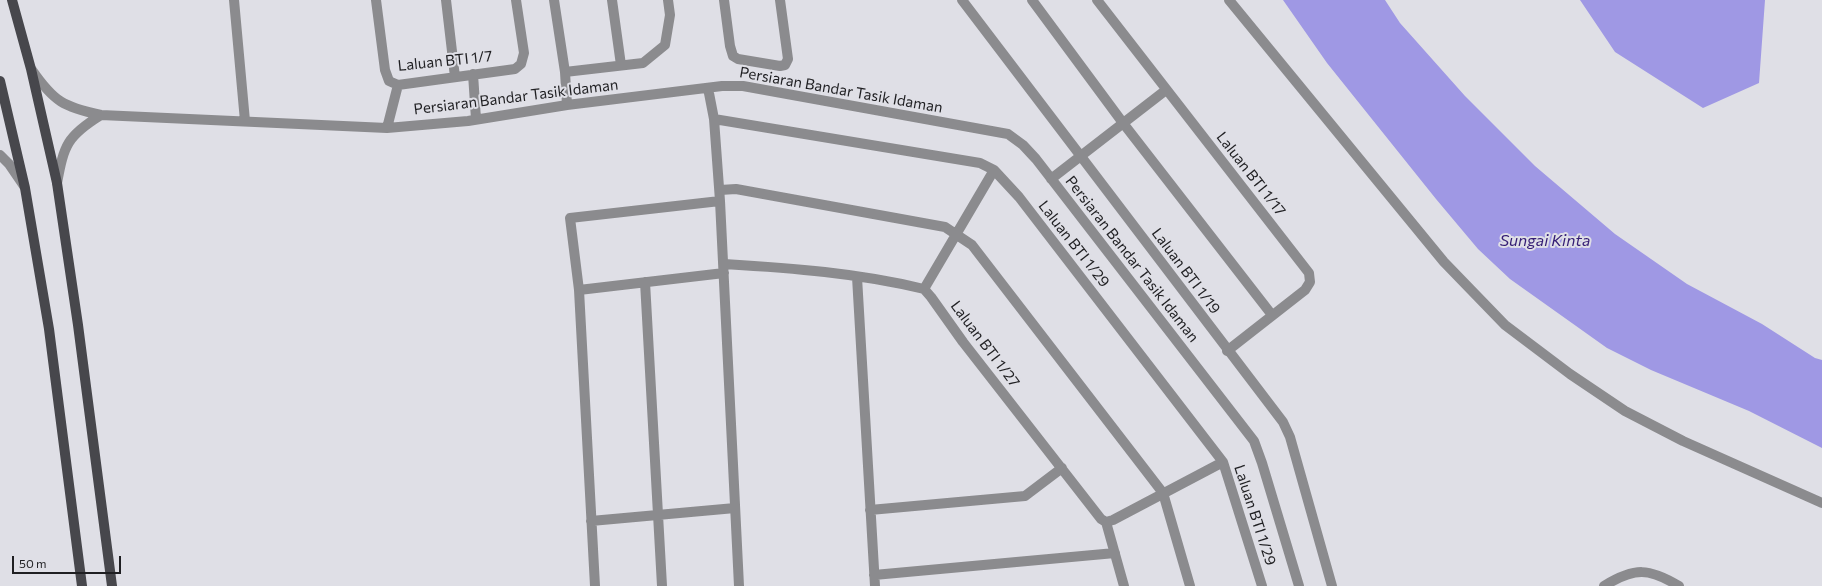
<!DOCTYPE html>
<style>
body{margin:0}
#map{position:relative;width:1822px;height:586px;overflow:hidden;background:#dfdfe6;font-family:Commissioner,sans-serif}
canvas{display:block}
.scale{position:absolute;left:12px;top:556px;width:109px;height:18px;box-sizing:border-box;border:2px solid #1f1f22;border-top:0;padding-left:5px;font-size:12px;line-height:14px;white-space:nowrap;color:#1f1f22;-webkit-text-stroke:3px #dfdfe6;paint-order:stroke}
</style>
<div id="map">
<canvas width="1822" height="586"></canvas>
<div class="scale">50 m</div>
</div>
<script>
const ctx = document.querySelector('canvas').getContext('2d');
ctx.lineJoin = 'round';
function fill(path, color) {
  ctx.fillStyle = color;
  ctx.fill(path, 'evenodd');
}
function trace(path, color, width, dash) {
  ctx.strokeStyle = color;
  ctx.lineWidth = width;
  ctx.lineCap = dash ? 'butt' : 'round';
  ctx.setLineDash(dash || []);
  ctx.stroke(path);
}
function drawText(font, color, halo, rows, align = 'center') {
  ctx.font = font + ' Commissioner,sans-serif';
  ctx.lineWidth = 4;
  ctx.setLineDash([]);
  ctx.textBaseline = 'middle';
  ctx.strokeStyle = halo;
  ctx.fillStyle = color;
  for (const [text, x, y, turn = 0] of rows) {
    ctx.save();
    ctx.translate(x, y);
    ctx.rotate((+turn || 0) * Math.PI / 180);
    ctx.textAlign = isNaN(turn) ? turn : align;
    if (halo) ctx.strokeText(text, 0, 0);
    ctx.fillText(text, 0, 0);
    ctx.restore();
  }
}
const water = new Path2D(`
 M1283 0H1385L1400 23 1465 96 1535 166 1615 234 1687 284 1762 324 1815 358 1822 360V448L1749 411 1651 370 1607 348 1510 279 1478 249 1436 199 1327 63Z
 M1580 0H1765L1759 83 1703 108 1615 52Z`);
const minor = new Path2D(`
 M234 0 245 121
 M376 0 385 70 389 81 398 85 515 69 521 64 524 53 516 0
 M446 0 455 77
 M554 0 565 72 567 105
 M612 0 621 65
 M724 0 730 46 733 56 738 59 780 66 785 65 788 59 780 0
 M962 0 1283 422 1290 437 1332 586
 M1032 0 1123 123 1272 315
 M1097 0 1309 273 1310 282 1305 290 1227 351
 M1229 0 1444 262 1505 325 1570 374 1625 411 1683 441 1822 503
 M32 70C54 102 64 107 101 115L387 128 468 121 567 105 722 86H743L1008 134 1023 145 1036 159 1254 441 1262 463 1299 586
 M565 72 643 63 665 45 670 15 668 0
 M473 74 476 119
 M708 88 714 119 720 201 739 586
 M714 119 980 163 994 170 1019 197 1223 462 1262 586
 M387 128 398 85
 M0 155 9 164 24 186
 M1051 179 1166 90
 M57 183C64 145 67 136 101 115
 M720 190 736 189 945 227 972 245 1163 493 1190 586
 M724 264C791 268 859 273 924 289L931 297 963 342 1101 519 1106 522 1124 586
 M857 277 875 586
 M645 282 662 586
 M924 289 994 170
 M579 290 724 273
 M870 510 1025 496 1062 468
 M591 521 735 508
 M1106 522 1113 520 1223 462
 M874 575 1115 553
 M595 586 579 290 570 218 720 201
 M1604 586C1635 567 1649 568 1679 586`);
const major = new Path2D(`
 M12 0 31 69 57 183 78 325 112 586
 M0 81 25 188 49 329 82 586`);
const streetNames = [
 ["Laluan BTI 1/7",445,61,-6],
 ["Persiaran Bandar Tasik Idaman",841,90,10],
 ["Persiaran Bandar Tasik Idaman",516,97,-7],
 ["Laluan BTI 1/17",1251,174,52],
 ["Laluan BTI 1/29",1074,244,52],
 ["Persiaran Bandar Tasik Idaman",1132,259,52],
 ["Laluan BTI 1/19",1186,271,53],
 ["Laluan BTI 1/27",985,344,53],
 ["Laluan BTI 1/29",1255,515,72]
];
const waterNames = [
 ["Sungai Kinta",1545,241]
];
fill(water, '#9f98e4');
trace(minor, '#8b8b8e', 10);
trace(major, '#47474c', 10);
drawText('15px', '#1f1f22', '#dfdfe6', streetNames);
drawText('italic 16px', '#341d74', '#dfdfe6', waterNames);
</script>
